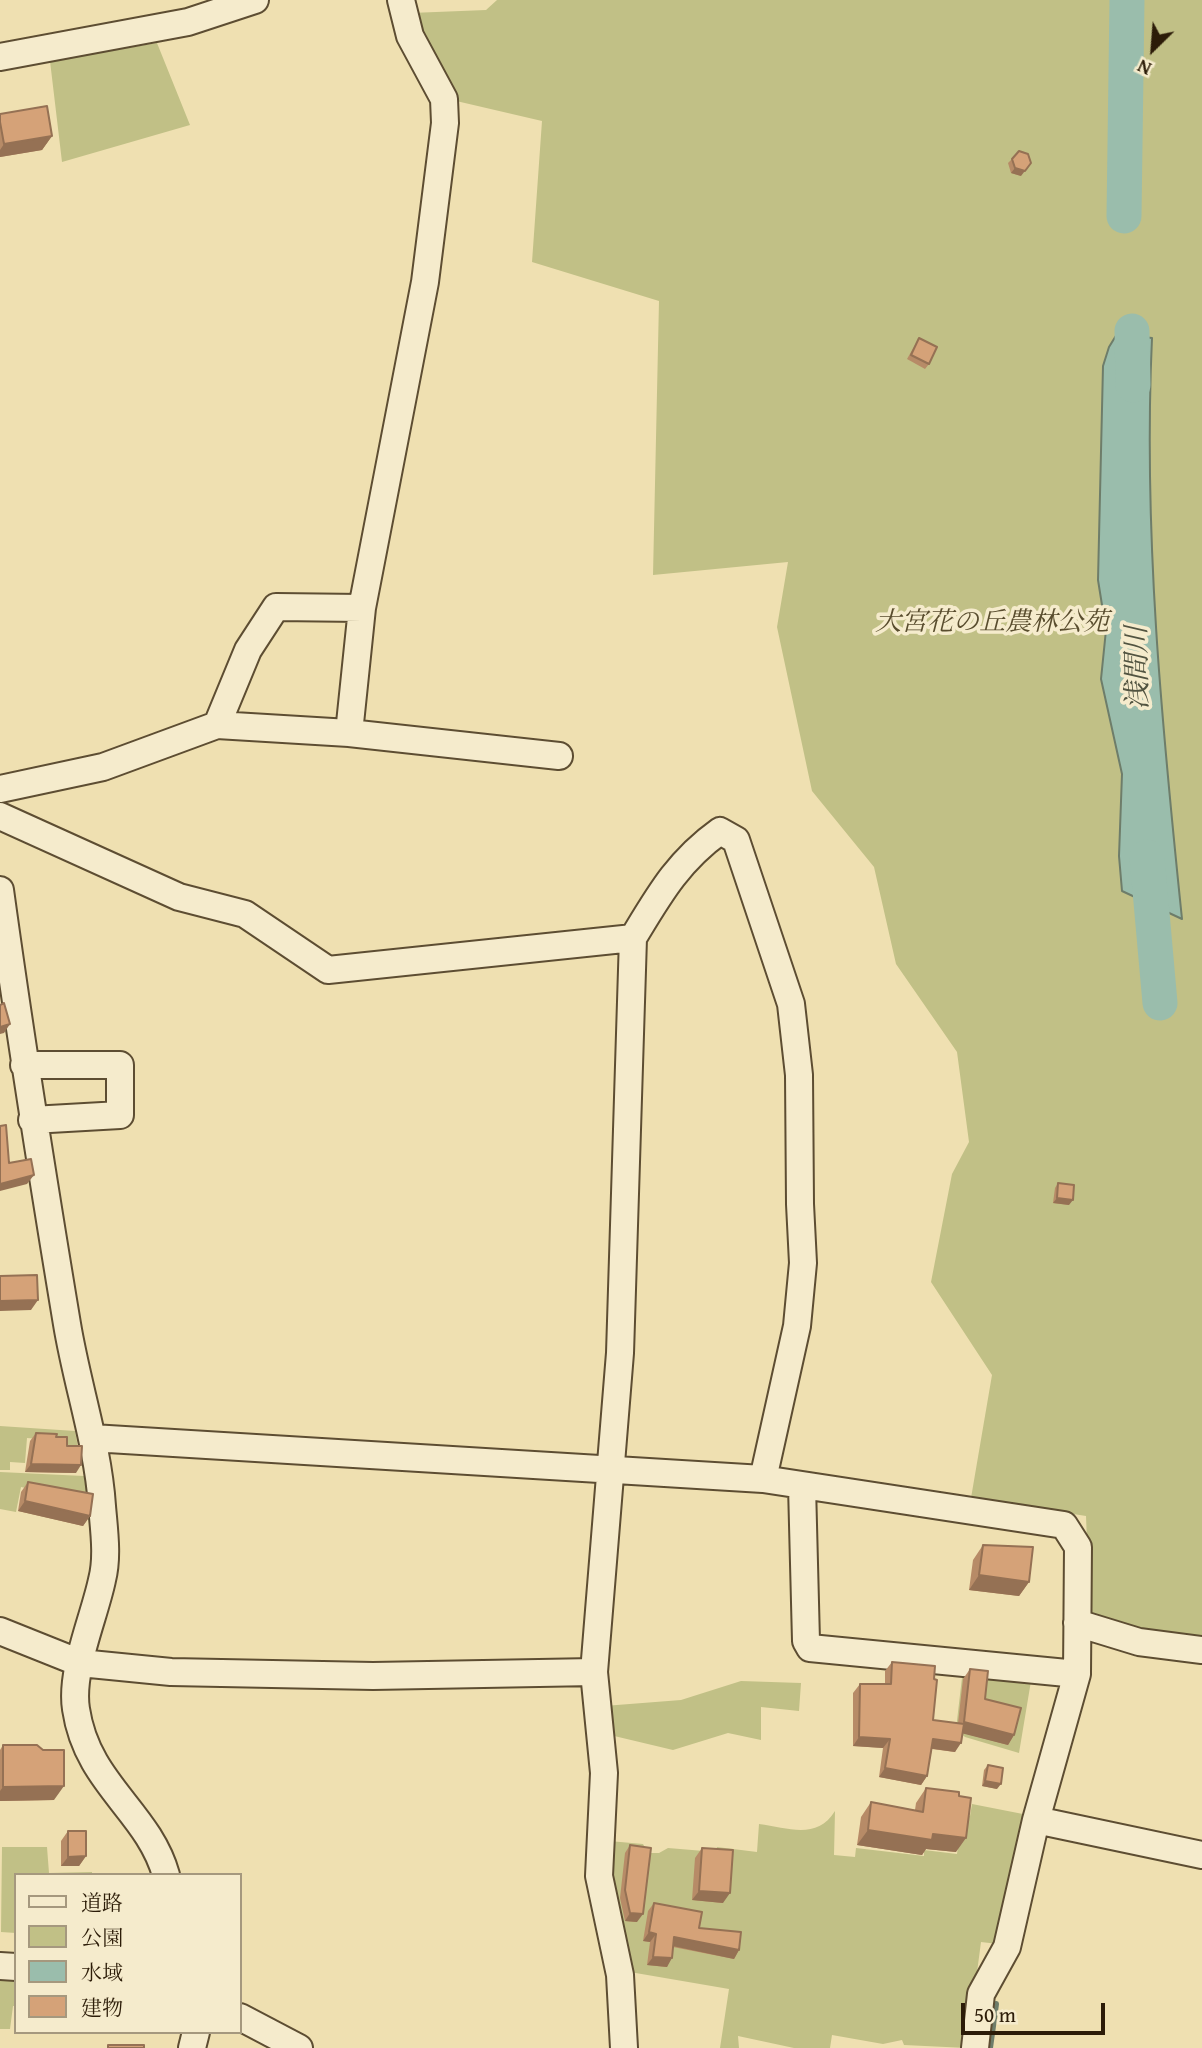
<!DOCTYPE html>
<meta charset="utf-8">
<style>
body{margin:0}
#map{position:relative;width:1202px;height:2048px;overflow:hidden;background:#efe0b1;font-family:"Gentium Book Plus","Noto Serif JP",serif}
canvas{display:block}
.legend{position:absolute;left:14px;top:1873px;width:228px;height:161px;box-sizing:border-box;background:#f5ebcc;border:2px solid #a5987e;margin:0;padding:9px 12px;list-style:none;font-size:21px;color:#2c1c08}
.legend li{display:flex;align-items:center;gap:14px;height:35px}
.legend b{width:35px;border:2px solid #a5987e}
.north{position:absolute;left:1118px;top:14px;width:70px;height:70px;-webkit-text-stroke:5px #f5ebcc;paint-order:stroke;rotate:205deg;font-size:19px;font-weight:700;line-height:28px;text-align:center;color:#2c1c08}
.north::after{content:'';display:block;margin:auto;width:24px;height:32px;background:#2c1c08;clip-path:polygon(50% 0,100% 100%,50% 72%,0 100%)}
.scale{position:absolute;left:961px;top:2003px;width:144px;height:32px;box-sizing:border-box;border:4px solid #2c1c08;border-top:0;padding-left:9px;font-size:21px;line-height:24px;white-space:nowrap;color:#2c1c08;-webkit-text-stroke:5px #f5ebcc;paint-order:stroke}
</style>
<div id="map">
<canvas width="1202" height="2048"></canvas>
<ul class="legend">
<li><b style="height:9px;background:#f5ebcc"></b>道路</li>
<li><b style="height:19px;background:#c1c086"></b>公園</li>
<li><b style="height:19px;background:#9abdac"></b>水域</li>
<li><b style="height:19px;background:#d5a278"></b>建物</li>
</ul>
<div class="north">N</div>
<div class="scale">50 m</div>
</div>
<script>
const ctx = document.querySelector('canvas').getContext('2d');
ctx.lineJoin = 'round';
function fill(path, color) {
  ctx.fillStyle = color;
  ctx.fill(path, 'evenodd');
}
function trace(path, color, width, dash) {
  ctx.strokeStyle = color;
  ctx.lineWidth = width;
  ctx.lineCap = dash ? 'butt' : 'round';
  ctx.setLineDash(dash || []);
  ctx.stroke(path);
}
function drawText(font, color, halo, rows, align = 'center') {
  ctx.font = font + ' "Gentium Book Plus","Noto Serif JP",serif';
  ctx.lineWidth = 7;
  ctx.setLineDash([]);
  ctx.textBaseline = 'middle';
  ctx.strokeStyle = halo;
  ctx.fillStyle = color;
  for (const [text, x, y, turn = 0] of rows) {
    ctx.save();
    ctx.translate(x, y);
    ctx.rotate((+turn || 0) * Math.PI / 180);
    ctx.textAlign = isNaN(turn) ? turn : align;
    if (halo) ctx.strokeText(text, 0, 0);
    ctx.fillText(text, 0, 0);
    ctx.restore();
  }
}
const green = new Path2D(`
 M497 0H1202V1642L1090 1618 1086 1516 971 1498 992 1375 931 1282 952 1174 969 1142 957 1052 896 964 874 867 812 791 777 627 788 562 653 575 659 301 532 262 542 121 452 100 411 13 486 10Z
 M157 43 190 125 62 162 50 61Z
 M0 1426 75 1431 79 1453 63 1452V1441L27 1438 25 1463 10 1462V1470H0Z
 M0 1472 84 1476 88 1502 21 1487 16 1512 0 1509Z
 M963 1669 1032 1675 1019 1753 965 1737 956 1729Z
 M741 1681 801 1683 799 1711 761 1707V1740L728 1733 673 1750 610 1735 604 1706 681 1700Z
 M972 1804 1028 1815 998 1944 981 1942 967 2048 904 2045 902 2040 883 2044 832 2035 830 2048H794L738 2036 739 2048H720L729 1989 624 1971 605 1876 609 1841 643 1844 648 1853H659L668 1848 716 1852 717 1847 757 1852 759 1824C789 1828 817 1840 835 1811L834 1855 855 1857 856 1848 924 1856V1850L957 1854 962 1815 970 1816Z
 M2 1847H47L49 1873 92 1872V1875H16V1933L1 1932Z
 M0 1975H16V2006H13L10 2029H0Z`);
const water = new Path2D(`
 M1117 334 1152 338C1143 532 1162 726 1182 919L1122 891 1119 856 1122 774 1101 679 1106 630 1098 580 1103 366 1109 347Z`);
const stream = new Path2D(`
 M990 2048 996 2004`);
const river = new Path2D(`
 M1124 216 1127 0
 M1132 331 1133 385
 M1147 857 1160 1003`);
const minor = new Path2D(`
 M0 57 188 22 255 0
 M217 725 248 650 276 607 362 608
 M349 733 362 608 425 282 445 123 444 99 410 36 401 0
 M0 789 103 767 217 725 349 733 559 756
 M0 816 179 897 245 914 328 970 633 938 620 1353 594 1672 604 1773 599 1876 620 1975 624 2048
 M0 890C20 1035 43 1180 67 1324 77 1385 98 1445 102 1506 104 1530 108 1557 102 1580 94 1618 70 1671 76 1709 87 1784 148 1811 166 1875
 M633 938C659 895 678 861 720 831L736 840 791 1004 799 1075 800 1204 803 1263 797 1326 763 1479
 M24 1065H120V1115L32 1120
 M92 1438 763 1479 1064 1525 1078 1547 1077 1674 1036 1820 1007 1947 981 1994 975 2048
 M802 1486 806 1641 810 1648 1077 1674
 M1077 1623 1139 1642 1202 1650
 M0 1631 80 1663 171 1672 373 1676 594 1672
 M1036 1820 1202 1855
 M0 1966 16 1967
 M240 2017 299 2048
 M192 2048 196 2032`);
const wall = new Path2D(`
 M0 114 52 136 42 150 0 157Z
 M1012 159 1021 176 1011 173 1008 163Z
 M919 338 929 364 925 369 907 359Z
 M1058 1183 1069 1205 1053 1203 1055 1188Z
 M36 1433 56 1437 67 1446 76 1473 25 1472 30 1441Z
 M28 1482 90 1516 83 1526 18 1511 21 1492Z
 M983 1545 1029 1582 1019 1596 969 1590 973 1560Z
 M892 1662 934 1679 933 1720 958 1723 963 1679 970 1669 985 1699 1014 1735 1008 1745 963 1733 955 1752 932 1749 927 1776 921 1785 879 1777 883 1748 853 1746V1693L860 1684H885V1671Z
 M3 1745 54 1800 0 1801V1750Z
 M988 1765 997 1789 982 1786 984 1770Z
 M926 1788 959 1796 956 1852 926 1849 922 1855 857 1845 861 1817 871 1802 915 1810 916 1803Z
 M68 1831 86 1856 79 1866H61V1841Z
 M630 1845 637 1922 625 1921 620 1898 625 1853Z
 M702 1848 723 1903 692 1900 695 1858Z
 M654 1903 699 1928 739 1950 734 1959 673 1947 667 1967 647 1965 650 1942 643 1941 648 1911Z`);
const shadedWall = new Path2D(`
 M52 136 42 150 0 157V150L4 144Z
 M1031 163 1021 176 1011 173 1015 168Z
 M10 1024 4 1033 0 1034V1027Z
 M34 1175 27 1184 0 1191V1184Z
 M1057 1198 1073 1200 1069 1205 1053 1203Z
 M38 1300 31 1310 0 1311V1301Z
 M31 1464 81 1465 76 1473 25 1472Z
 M25 1501 90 1516 83 1526 18 1511Z
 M979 1575 1029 1582 1019 1596 969 1590Z
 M964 1722 1014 1735 1008 1745 957 1732Z
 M859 1737 890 1739 883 1748 853 1746Z
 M933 1739 961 1743 955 1752 927 1748Z
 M885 1768 927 1776 921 1785 879 1777Z
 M985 1781 1001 1784 997 1789 982 1786Z
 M64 1786 54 1800 0 1801V1791L3 1787Z
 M868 1830 933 1834 966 1838 956 1852 926 1849 922 1855 857 1845Z
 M86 1856 79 1866H61L68 1857Z
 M699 1891 730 1893 723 1903 692 1900Z
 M630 1913 643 1914 637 1922 625 1921Z
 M649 1932 656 1934 650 1942 643 1941Z
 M674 1937 739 1950 734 1959 668 1945Z
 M653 1957 672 1958 667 1967 647 1965Z`);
const building = new Path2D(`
 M47 106 52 136 4 144 0 122V114Z
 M1019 151 1028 154 1031 163 1025 171 1015 168 1012 159Z
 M919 338 937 347 929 364 911 355Z
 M4 1003 10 1024 0 1027V1005Z
 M6 1125 9 1163 31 1159 34 1175 0 1184V1126Z
 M1058 1183 1074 1185 1073 1200 1057 1198Z
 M37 1275 38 1300 0 1301V1276Z
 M36 1433 57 1434 56 1437H67V1446H82L81 1465 31 1464Z
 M28 1482 93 1494 90 1516 25 1501Z
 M983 1545 1033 1547 1029 1582 979 1575Z
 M892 1662 935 1666 934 1679 937 1680 933 1720 964 1724 961 1743 933 1739 927 1776 885 1768 890 1739 859 1737 860 1684H891Z
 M970 1669 988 1671 985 1699 1021 1708 1014 1735 964 1722Z
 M3 1745H37L43 1750H64V1786L3 1787Z
 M988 1765 1003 1768 1001 1784 985 1781Z
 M926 1788 959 1792V1796L971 1798 966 1838 933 1834 932 1840 868 1830 871 1802 923 1812Z
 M68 1831H86V1856L68 1857Z
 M630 1845 651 1848 643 1914 630 1913 625 1890Z
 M702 1848 733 1850 730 1893 699 1891Z
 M654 1903 702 1912 699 1928 741 1932 739 1950 674 1937 672 1958 653 1957 656 1934 649 1932Z
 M108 2045H144V2048H108Z`);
const parkNames = [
 ["大宮花の丘農林公苑",992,623]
];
const waterNames = [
 ["浅間川",1139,668,-91]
];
fill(green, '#c1c086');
fill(water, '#9abdac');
trace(water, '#6e7d6a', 2);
trace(stream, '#6e7d6a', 6);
trace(river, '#9abdac', 35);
trace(minor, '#5d4d32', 30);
trace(minor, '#f5ebcc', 26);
fill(wall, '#b78b67');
fill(shadedWall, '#957154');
fill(building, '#d5a278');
trace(building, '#957154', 2);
drawText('italic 26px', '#594d2e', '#f5ebcc', parkNames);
drawText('italic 28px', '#525441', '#f5ebcc', waterNames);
</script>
